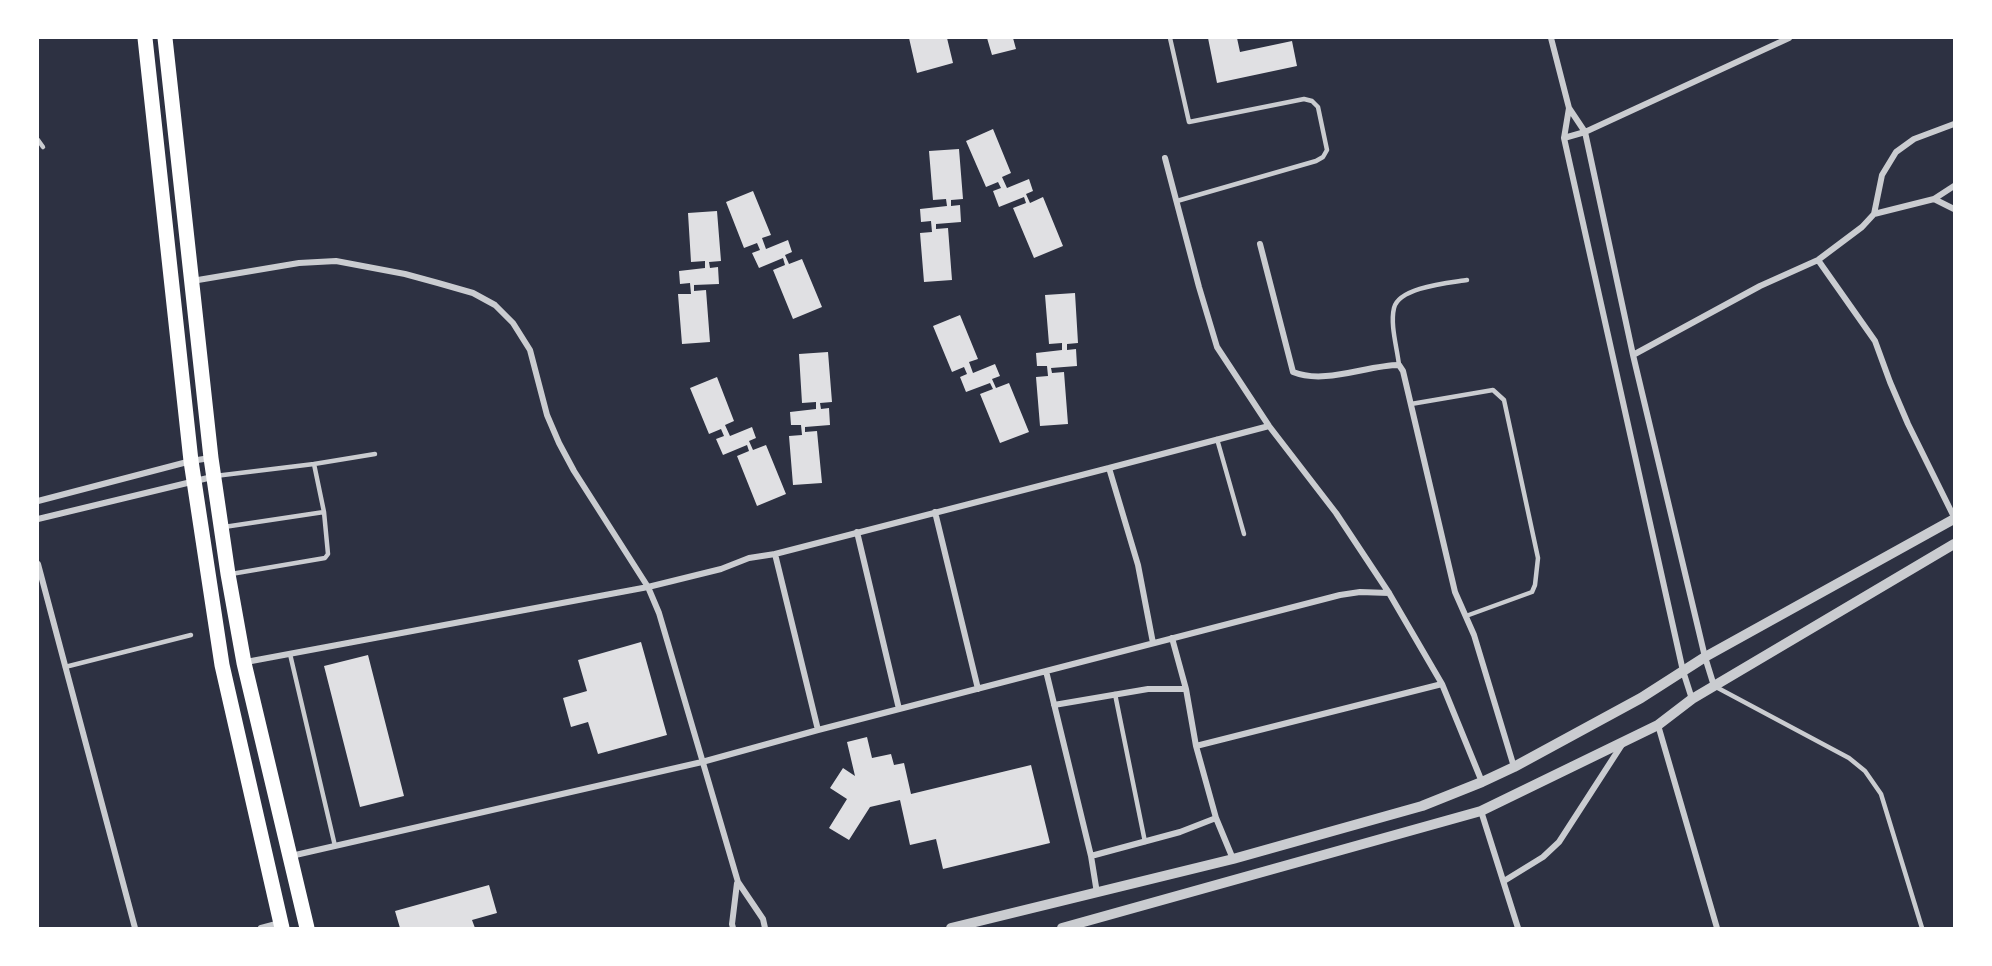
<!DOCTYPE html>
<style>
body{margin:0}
#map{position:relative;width:1992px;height:966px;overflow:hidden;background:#2d3142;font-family:"Alegreya Sans",sans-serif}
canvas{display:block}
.frame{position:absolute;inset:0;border:39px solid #fff;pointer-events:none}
</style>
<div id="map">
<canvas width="1992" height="966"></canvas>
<div class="frame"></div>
</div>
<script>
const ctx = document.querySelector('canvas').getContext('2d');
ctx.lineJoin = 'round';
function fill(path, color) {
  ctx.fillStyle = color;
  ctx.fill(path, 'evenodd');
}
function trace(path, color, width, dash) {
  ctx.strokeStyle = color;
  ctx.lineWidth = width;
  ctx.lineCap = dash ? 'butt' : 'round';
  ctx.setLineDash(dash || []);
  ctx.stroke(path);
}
const building = new Path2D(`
 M909 38H947L953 63 917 73Z
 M987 38H1013L1016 49 992 55Z
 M1208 38H1237L1240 52 1292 41 1297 66 1217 83Z
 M993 129 1011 173 1002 177 1007 188 1029 179 1033 191 1026 194 1030 203 1043 197 1063 246 1034 258 1013 208 1026 203 1024 197 999 207 993 191 1001 188 998 182 986 187 966 141Z
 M959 149 963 199 951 200V206L960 205 961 222 936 224V229L948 228 952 280 924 282 920 233 932 232 931 221 921 222 920 209 947 206 946 199 933 200 929 151Z
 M753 191 771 235 762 238 766 249 788 240 792 252 785 255 789 264 802 259 822 307 793 319 773 270 785 265 783 258 759 268 752 253 760 250 757 243 744 248 726 202Z
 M717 211 721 261 709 262 710 268 718 267 719 284 694 285V291L706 290 710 342 682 344 678 294H691L690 283 680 284 679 271 705 268V261L691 262 688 213Z
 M1075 293 1078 343 1067 344V350L1076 349 1077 366 1051 368 1052 373 1064 372 1068 424 1040 426 1036 377 1048 376 1047 366H1037L1036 353 1062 350V343L1049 344 1045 295Z
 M960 315 978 359 969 362 973 373 995 364 1000 376 992 379 996 388 1009 383 1029 432 1000 443 980 394 993 389 990 383 966 392 960 377 967 374 964 367 952 372 933 326Z
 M828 352 832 402 820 403 821 409 829 408 830 425 805 427V432L817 431 822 483 793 485 789 436 802 435 801 425H791L790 412 816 409V402L802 403 799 354Z
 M717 377 734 421 725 425 730 436 752 427 756 438 749 441 753 450 766 445 786 494 757 506 737 456 749 451 747 445 723 455 716 439 724 436 721 429 709 434 690 388Z
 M641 642 667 735 598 754 588 722 571 727 563 698 587 691 578 660Z
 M368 655 404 796 360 807 324 666Z
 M867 737 872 758 891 754 894 765 904 763 911 794 1031 765 1050 843 943 869 936 839 910 845 900 800 870 807 849 840 829 828 847 799 830 788 843 768 855 776 847 742Z
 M489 885 497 913 472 920 475 928H400L395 911Z`);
const service = new Path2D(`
 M1170 38 1189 122 1304 99 1312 101 1318 107 1327 150 1323 157 1316 161 1177 201
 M38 140 43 147
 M1399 365C1397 347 1390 325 1394 308 1399 287 1449 283 1467 280
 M1411 404 1493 390 1504 400 1538 558 1535 585 1532 592 1466 616
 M1217 439 1244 534
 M314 464 375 454
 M215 476 314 464 324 512 224 527
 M231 574 325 558 328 554 324 512
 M290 654 335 846
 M65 667 191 635
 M1716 687 1849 758 1865 771 1881 794 1922 928
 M1115 694 1145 842`);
const minor = new Path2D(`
 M1551 38 1569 108 1585 132 1633 355 1705 657 1714 686
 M1569 108 1564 138 1683 671 1692 699
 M1564 138 1585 132 1789 38
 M1165 158 1199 287 1217 347 1269 426 1336 513 1389 593 1442 684 1482 782
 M1934 199 1954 209
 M1874 214 1934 199 1954 186
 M1260 244 1293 372C1325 385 1367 365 1399 365L1403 371 1455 592 1474 635 1514 767
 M1818 260 1875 341 1890 382 1908 424 1954 517
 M192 281 299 263 336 261 405 274 438 283 473 293 495 305 513 323 530 350 547 415 559 443 574 471 648 587 659 613 738 882 763 919 765 928
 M1633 355 1760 286 1818 260 1862 227 1874 214 1882 175 1896 152 1914 139 1954 124
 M38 501 191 461 210 458
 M935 512 978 689
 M38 519 212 477
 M857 532 899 709
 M775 554 1109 468
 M38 564 135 928
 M1172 638 1186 689
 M1153 643 1138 565 1109 468 1269 426
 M246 662 648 587 721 569 749 558 775 554 818 730
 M1046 671 1091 856 1097 893
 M1054 705 1148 689H1186L1196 746 1216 818 1180 832 1091 856
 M1658 725 1717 928
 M1196 746 1442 684
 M1481 811 1518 928
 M1216 818 1233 859
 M291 856 702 762 818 730 1340 595 1360 592 1389 593
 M1504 881 1543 857 1559 842 1623 743
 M261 928 280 923
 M733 928 732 924 737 883`);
const tertiary = new Path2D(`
 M951 928 1233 859 1422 806 1482 782 1514 767 1641 698 1705 657 1954 519
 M1062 928 1481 811 1658 725 1692 699 1954 544`);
const primary = new Path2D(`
 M145 38 191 461 222 665 282 928
 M165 38 211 458 228 574 244 663 307 928`);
fill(building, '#e0e0e3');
trace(service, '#caccd0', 4.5);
trace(minor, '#caccd0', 6);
trace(tertiary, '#caccd0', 10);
trace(primary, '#fff', 15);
</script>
